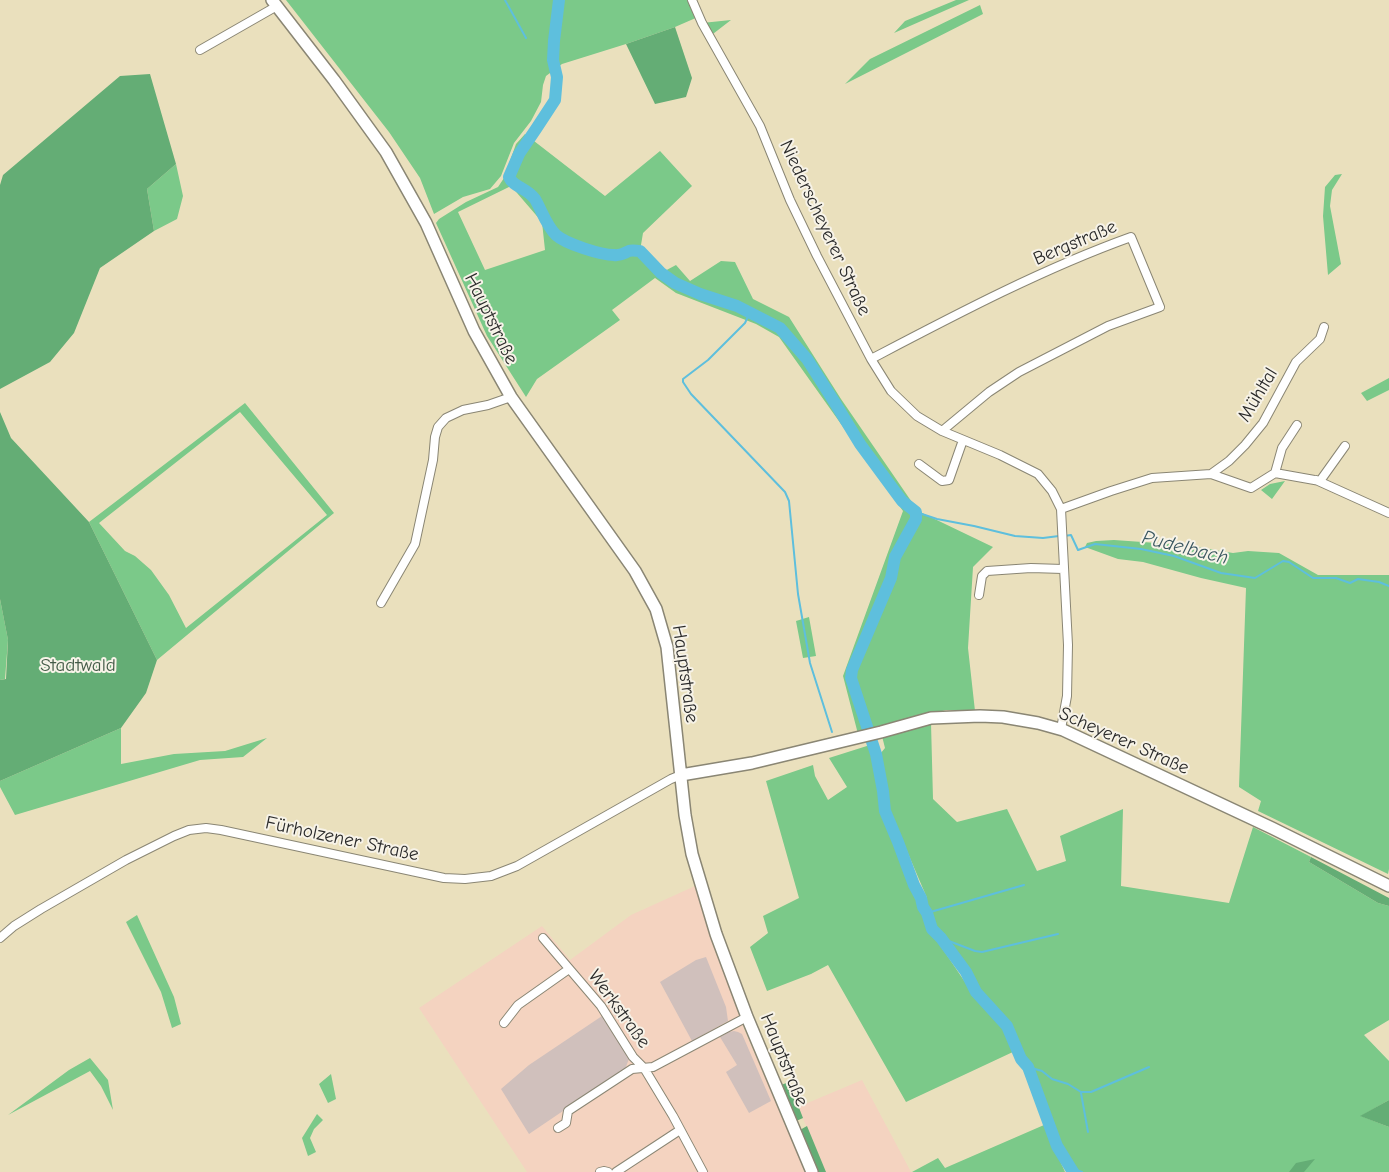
<!DOCTYPE html>
<meta charset="utf-8">
<style>
body{margin:0}
canvas{display:block;background:#eae0bd}
</style>
<canvas width="1389" height="1172"></canvas>
<script>
const ctx = document.querySelector('canvas').getContext('2d');
ctx.lineJoin = 'round';
function fill(path, color) {
  ctx.fillStyle = color;
  ctx.fill(path, 'evenodd');
}
function trace(path, color, width, dash) {
  ctx.strokeStyle = color;
  ctx.lineWidth = width;
  ctx.lineCap = dash ? 'butt' : 'round';
  ctx.setLineDash(dash || []);
  ctx.stroke(path);
}
function drawText(font, color, halo, rows, align = 'center') {
  ctx.font = font + ' "Comic Neue",sans-serif';
  ctx.lineWidth = 4;
  ctx.setLineDash([]);
  ctx.textBaseline = 'middle';
  ctx.strokeStyle = halo;
  ctx.fillStyle = color;
  for (const [text, x, y, turn = 0] of rows) {
    ctx.save();
    ctx.translate(x, y);
    ctx.rotate((+turn || 0) * Math.PI / 180);
    ctx.textAlign = isNaN(turn) ? turn : align;
    if (halo) ctx.strokeText(text, 0, 0);
    ctx.fillText(text, 0, 0);
    ctx.restore();
  }
}
const built = new Path2D(`
 M695 886 744 1029 806 1172H527L419 1008 542 926 570 960 631 915Z
 M862 1080 911 1172H826L798 1107Z`);
const industrial = new Path2D(`
 M706 957 726 1007 728 1021 692 1041 660 982 696 960Z
 M602 1016 629 1059 625 1069 529 1134 501 1089 529 1065Z
 M734 1031 738 1032 742 1034 771 1101 749 1113 726 1072 737 1065 720 1037 729 1032Z`);
const green = new Path2D(`
 M286 0H692L702 23 731 20 709 37 699 17H698L675 27 626 44 562 64 546 76 543 85 541 102 531 121 514 143 501 176 490 189 463 197 434 214 420 178 389 132Z
 M956 0H969L894 33 905 21Z
 M980 5 983 14 845 84 870 59Z
 M525 134 605 196 660 151 692 186 643 233 640 251 661 273 676 265 690 281 721 261 735 262 753 299 789 317 841 399 918 511 993 547 973 567 968 648 975 711 946 710 882 726 858 734 843 676 903 511 779 337 756 324 676 293 655 278 612 310 620 320 537 379 526 397 487 336 436 223 439 219 466 202 498 187 504 178 516 144ZM511 186 542 222 545 250 485 270 458 212Z
 M176 164 183 196 177 219 154 231 147 189Z
 M1342 174 1332 190 1330 206 1341 264 1328 275 1323 216 1325 187 1335 175Z
 M1389 378V390L1367 401 1361 393Z
 M245 403 334 513 157 660 89 522ZM240 412 327 515 186 628 169 595 151 570 135 556 125 551 99 523Z
 M1285 481 1272 499 1261 490 1270 484Z
 M1114 540 1185 545 1233 553 1248 551 1279 553 1318 575H1389V869L1388 874 1258 811 1261 801 1239 787 1246 588 1201 578 1143 562 1118 559 1085 547 1087 543 1096 541Z
 M0 599 8 640 5 679 0 680Z
 M809 617 816 656 803 658 796 621Z
 M931 723 933 799 957 822 1007 809 1037 871 1066 861 1060 836 1123 809 1121 886 1229 903 1253 827 1311 857 1309 862 1378 903 1389 906V1020L1364 1035 1389 1061V1100L1361 1116 1389 1127V1172H1073L1028 1067 1016 1049 1007 1026 976 992 932 929 927 913V898L889 809 880 754 885 748 882 736Z
 M121 728V764L174 754 225 751 267 738 243 757 200 760 15 815 0 787V781Z
 M870 745 877 777 880 806 924 918 936 939 973 994 1004 1027 1015 1051 906 1102 828 965 811 974 767 991 750 947 768 933 763 916 799 898 766 781 813 765 815 776 828 800 847 787 829 758Z
 M137 915 174 997 181 1024 172 1028 161 992 126 922Z
 M90 1058 108 1080 113 1110 101 1086 90 1071 8 1115 69 1070Z
 M331 1074 336 1099 328 1103 319 1084Z
 M317 1114 323 1120 314 1129 310 1138 316 1152 308 1156 302 1138Z
 M1044 1125 1065 1172H912L938 1158 945 1168Z`);
const forest = new Path2D(`
 M675 27 692 78 686 97 655 104 626 44Z
 M150 74 176 164 147 189 154 231 100 268 74 333 50 362 0 389V185L3 175 120 76Z
 M0 412 11 438 89 522 157 660 146 693 121 728 0 781V680L6 679 8 640 0 599Z
 M1311 857 1389 898V906L1378 903 1309 862Z
 M789 1082 803 1118 794 1122 781 1085Z
 M1389 1100V1127L1360 1116Z
 M807 1126 826 1172H816L798 1131Z
 M1315 1159 1304 1172H1289L1296 1163Z`);
const stream = new Path2D(`
 M505 0 526 38
 M750 312 745 323 708 360 683 379V382L691 394 785 492 789 501 798 594 810 663 832 732
 M916 512 937 519 974 526 1015 536 1043 538 1059 536
 M1064 536 1071 535 1078 550 1095 544 1141 549 1174 556 1221 573 1255 578 1283 561 1289 562 1313 578H1336L1350 583 1358 579 1379 582 1389 586
 M927 913 1024 885
 M941 938 975 951 982 952 1058 934
 M1028 1067 1042 1071 1052 1079 1068 1084 1081 1092H1091L1149 1067
 M1081 1093 1088 1132
 M1071 1168 1082 1172`);
const river = new Path2D(`
 M559 0 554 41 553 60 557 77 555 100 536 129 519 154 509 177C513 187 527 188 535 199 542 211 546 225 556 235 566 244 601 255 614 255 621 256 624 253 629 251 632 250 637 251 640 251L661 273 675 283 700 294 737 306 780 328 807 359 835 403 860 444 902 501 916 512V519L895 557 891 578 852 670 851 678 876 754 883 791 885 811 898 842 914 885 921 898 923 907 927 913 932 929 941 938 966 972 976 992 1007 1026 1021 1059 1028 1067 1057 1146 1073 1172`);
const street = new Path2D(`
 M692 0 702 23 760 126 790 200 817 256 871 359 891 391 917 416 942 431 1000 455 1038 474 1052 491 1061 509 1068 645 1067 696 1061 729
 M200 50 277 6
 M871 359C955 315 1042 269 1131 237L1160 307 1108 326 1019 372 989 392 942 431
 M919 464 942 481 949 480 963 440
 M1275 473 1320 481 1345 446
 M1211 474 1229 461 1245 445 1263 423 1296 362 1320 339 1324 327
 M1316 480 1389 513
 M1061 509 1111 491 1152 478 1211 474 1251 488 1275 473 1282 448 1297 425
 M979 595 982 576 987 571 1031 568 1063 569
 M381 603 415 544 433 460 435 437 438 427 446 418 463 410 488 405 511 397
 M0 938 14 926 41 909 126 860 174 836 189 830 206 828 221 830 444 878 465 879 491 876 517 866 671 779 681 775
 M543 938 601 1006 633 1057 644 1068 673 1116 703 1172
 M504 1023 518 1005 569 969
 M558 1128 566 1123 568 1111 632 1069 653 1067 747 1017
 M600 1172 604 1171 608 1172
 M616 1172 680 1130`);
const secondary = new Path2D(`
 M272 0 334 80 386 152 426 223 474 331 511 397 635 571 656 609 667 647 685 815 692 854 716 934 747 1017 812 1172
 M681 775 752 763 881 732 931 718 980 716 1003 717 1038 723 1063 730 1272 828 1389 886`);
const streetNames = [
 ["Niederscheyerer Straße",825,228,65],
 ["Bergstraße",1075,243,-23],
 ["Hauptstraße",491,319,64],
 ["Mühltal",1258,395,-59],
 ["Hauptstraße",685,674,82],
 ["Scheyerer Straße",1124,741,24],
 ["Fürholzener Straße",342,839,12],
 ["Werkstraße",619,1009,54],
 ["Hauptstraße",784,1060,68]
];
const parkNames = [
 ["Stadtwald",78,666]
];
const waterNames = [
 ["Pudelbach",1185,548,14]
];
fill(built, '#f4d3c0');
fill(industrial, '#d0c0bc');
fill(green, '#7bc989');
fill(forest, '#64ad75');
trace(stream, '#5ebfdd', 2);
trace(river, '#5ebfdd', 12);
trace(street, '#8a8674', 10);
trace(secondary, '#8a8674', 14);
trace(street, '#fff', 8);
trace(secondary, '#fff', 11);
drawText('19px', '#2b2b2b', '#f7f3e8', streetNames);
drawText('19px', '#435a47', '#f7f3e8', parkNames);
drawText('italic 20px', '#3a5760', '#f7f3e8', waterNames);
</script>
